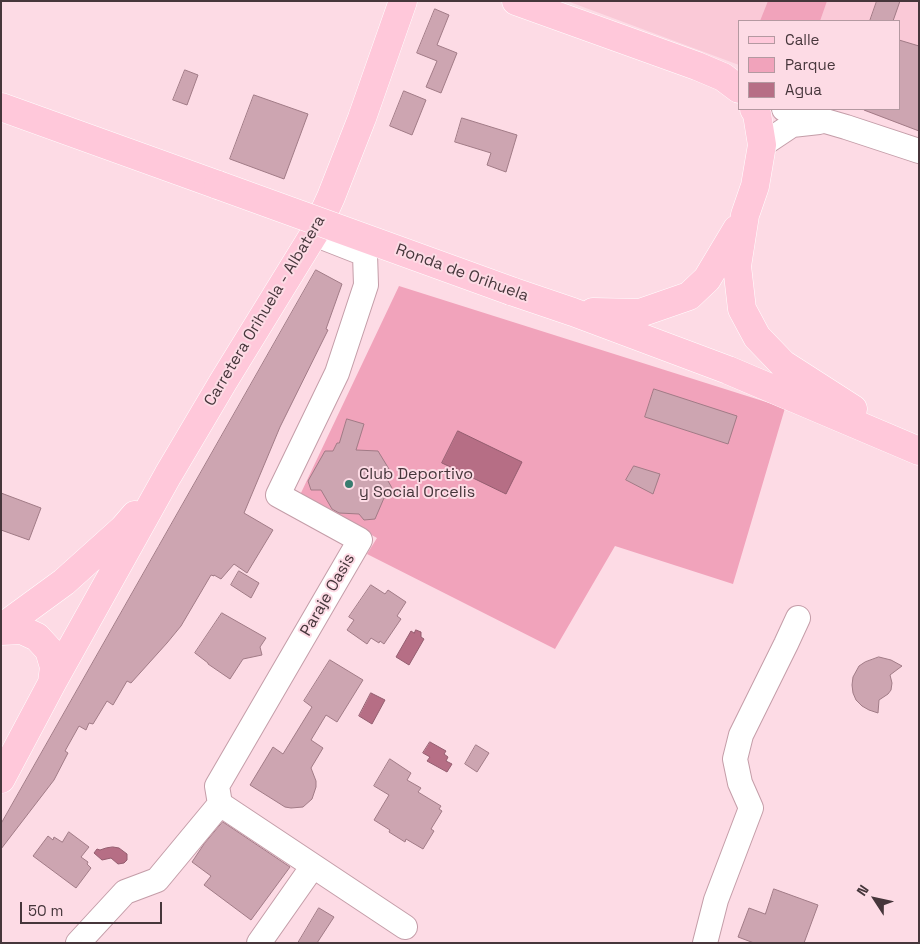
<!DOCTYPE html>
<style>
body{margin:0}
#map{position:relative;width:920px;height:944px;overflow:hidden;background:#fddbe5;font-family:"Space Grotesk",sans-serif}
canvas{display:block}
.frame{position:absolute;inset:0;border:2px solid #46363b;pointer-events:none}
.legend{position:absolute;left:738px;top:20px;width:162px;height:90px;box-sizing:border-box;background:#fddbe5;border:1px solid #b499a1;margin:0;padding:6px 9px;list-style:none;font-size:15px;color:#46363b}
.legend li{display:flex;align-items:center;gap:10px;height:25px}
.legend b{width:25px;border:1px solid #b499a1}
.north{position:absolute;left:850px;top:874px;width:50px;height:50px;-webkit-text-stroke:4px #fddbe5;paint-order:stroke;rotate:305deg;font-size:14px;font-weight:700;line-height:20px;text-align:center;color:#46363b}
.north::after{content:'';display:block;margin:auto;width:18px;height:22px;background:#46363b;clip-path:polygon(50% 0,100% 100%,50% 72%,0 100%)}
.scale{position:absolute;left:20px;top:902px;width:142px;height:22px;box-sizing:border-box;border:2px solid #46363b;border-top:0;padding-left:6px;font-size:15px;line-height:18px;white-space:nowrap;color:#46363b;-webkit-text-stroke:4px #fddbe5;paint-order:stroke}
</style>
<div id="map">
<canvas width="920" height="944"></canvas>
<div class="frame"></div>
<ul class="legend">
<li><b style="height:6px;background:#ffc8da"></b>Calle</li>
<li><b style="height:14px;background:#f1a3bb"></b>Parque</li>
<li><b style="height:14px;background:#b66e85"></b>Agua</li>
</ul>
<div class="north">N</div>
<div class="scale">50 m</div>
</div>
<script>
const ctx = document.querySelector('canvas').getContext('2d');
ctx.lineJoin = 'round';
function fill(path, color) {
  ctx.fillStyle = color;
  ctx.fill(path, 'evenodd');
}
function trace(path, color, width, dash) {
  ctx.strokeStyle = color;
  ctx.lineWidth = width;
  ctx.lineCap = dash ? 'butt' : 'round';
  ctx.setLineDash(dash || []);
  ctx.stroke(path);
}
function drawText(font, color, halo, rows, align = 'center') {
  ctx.font = font + ' "Space Grotesk",sans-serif';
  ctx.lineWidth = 4;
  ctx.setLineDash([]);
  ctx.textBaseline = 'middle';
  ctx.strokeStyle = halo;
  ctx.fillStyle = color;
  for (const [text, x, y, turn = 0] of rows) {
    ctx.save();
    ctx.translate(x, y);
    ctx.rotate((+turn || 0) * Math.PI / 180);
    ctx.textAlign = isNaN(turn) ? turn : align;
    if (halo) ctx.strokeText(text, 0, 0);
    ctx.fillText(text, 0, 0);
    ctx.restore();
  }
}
const built = new Path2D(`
 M567 1H919V131L859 109H899V21H739V65Z`);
const green = new Path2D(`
 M768 1H827L820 21H760Z
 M399 286 785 408 733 584 615 546 555 649 367 554 377 538 300 495Z`);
const water = new Path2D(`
 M458 431 522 462 506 494 442 463Z
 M416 630 421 632V637L424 639 409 665 396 657 411 631 414 633Z
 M371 693 385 700 372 724 359 716Z
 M430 742 446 751 444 754 448 757 446 761 452 764 447 772 427 761 430 757 423 753Z
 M113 847 119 848 127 854V860L124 863 118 864 111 858 102 860 94 853 97 849 100 850 106 848Z`);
const building = new Path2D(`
 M877 1H900L893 21H870Z
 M435 9 449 15 437 45 457 53 441 93 426 87 437 61 417 53Z
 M899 40 919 46V131L864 110V109H899Z
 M185 70 198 75 187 105 173 100Z
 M404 91 426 100 412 135 390 126Z
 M254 95 308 114 284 179 230 159Z
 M462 118 517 135 506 172 487 165 491 153 455 142Z
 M316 270 342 284 326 329 328 330 280 427 244 513 273 530 247 573 234 564 221 579 214 575V576L211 575 181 626 167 643 131 683 127 681 113 705 107 701 93 724 89 723 86 730 79 726 65 751 68 753 54 780 1 849V824Z
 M654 389 737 416 728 444 645 417Z
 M347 419 364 424 356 450 378 451 392 474 388 481 392 488 386 498H384L375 519 364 520 359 514 339 513 332 509 321 490H311L308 481 325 451H333L337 443H339Z
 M634 466 660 474 653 494 626 480Z
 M1 493 41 508 29 540 1 530Z
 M239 571 259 583 251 598 231 585Z
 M371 585 385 594 388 590 406 602 397 616 401 619 384 644 380 641 379 643 371 638 367 644 347 630 354 620 349 617Z
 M222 613 266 638 260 647 262 655 243 659 230 679 208 664V663L195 653Z
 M879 657 891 660 902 666 890 675 892 683 891 690 888 694 879 700 878 713 869 710 862 706 856 700 853 693 852 685 853 677 859 666 865 662Z
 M330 660 363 680 337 722 326 715 311 740 323 748 311 768 316 781V787L312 799 303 807 291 808 285 807 250 785 273 747 283 754 312 707 304 701Z
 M476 745 489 753 477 772 465 764Z
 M390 759 411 773 407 780 421 788 418 792 441 806 439 809 442 811 431 829 434 831 423 849 406 839 405 842 389 832 390 830 374 820 389 795 374 786Z
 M223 822 290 867 251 920 204 885 211 876 192 862 204 844Z
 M69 832 89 847 81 857 88 862 87 864 91 868 76 888 33 856 48 836 53 840 54 837 62 842Z
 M774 889 818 905 804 943H754L738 937 749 908 765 914Z
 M319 908 334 917 317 943H298Z`);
const minor = new Path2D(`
 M784 109 846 127 919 151
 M762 145 792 125 819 122
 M220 804 405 927
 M78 943 125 892 157 880 220 804 217 786 360 540 278 495 337 373 366 285 365 254 314 234
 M259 943 313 866
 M705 943 716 900 751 808 740 783 735 759 741 735 786 644 798 618`);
const major = new Path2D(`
 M516 1 697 66 723 77 739 89
 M1 107 218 185
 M754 109 757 114 762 145 755 186 745 215 737 266 742 309 757 337 783 364 853 409
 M511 291 573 312 728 370 919 451
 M593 312 640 313 689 296 707 279 737 229
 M1 628 64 582 123 529 135 515
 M1 631 22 630 37 637 49 650 54 667 52 683
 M1 779 52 683 168 475 223 382 314 234 331 197 362 118 403 1`);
const majorBridge = new Path2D(`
 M218 185 511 291`);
const markers = [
 [349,484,5,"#387c6f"]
];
const streetNames = [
 ["Ronda de Orihuela",462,273,20],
 ["Carretera Orihuela - Albatera",265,311,-59],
 ["Paraje Oasis",328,595,-60]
];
const poiNames = [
 ["Club Deportivo",359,475],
 ["y Social Orcelis",359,493]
];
fill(built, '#fac9d7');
fill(green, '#f1a3bb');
fill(water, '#b66e85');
trace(water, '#945d6f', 1);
fill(building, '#cda5b1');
trace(building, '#a17b86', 1);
trace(minor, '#c49da8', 26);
trace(major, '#fff', 29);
trace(minor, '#fff', 24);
trace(major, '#ffc8da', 28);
trace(majorBridge, '#fff', 29, []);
trace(majorBridge, '#ffc8da', 28);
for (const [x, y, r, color] of markers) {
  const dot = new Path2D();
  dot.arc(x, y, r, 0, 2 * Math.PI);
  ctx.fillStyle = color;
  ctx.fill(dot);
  trace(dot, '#fddbe5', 2);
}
drawText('16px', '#46363b', '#fddbe5', streetNames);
drawText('16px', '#46363b', '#fddbe5', poiNames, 'left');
</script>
